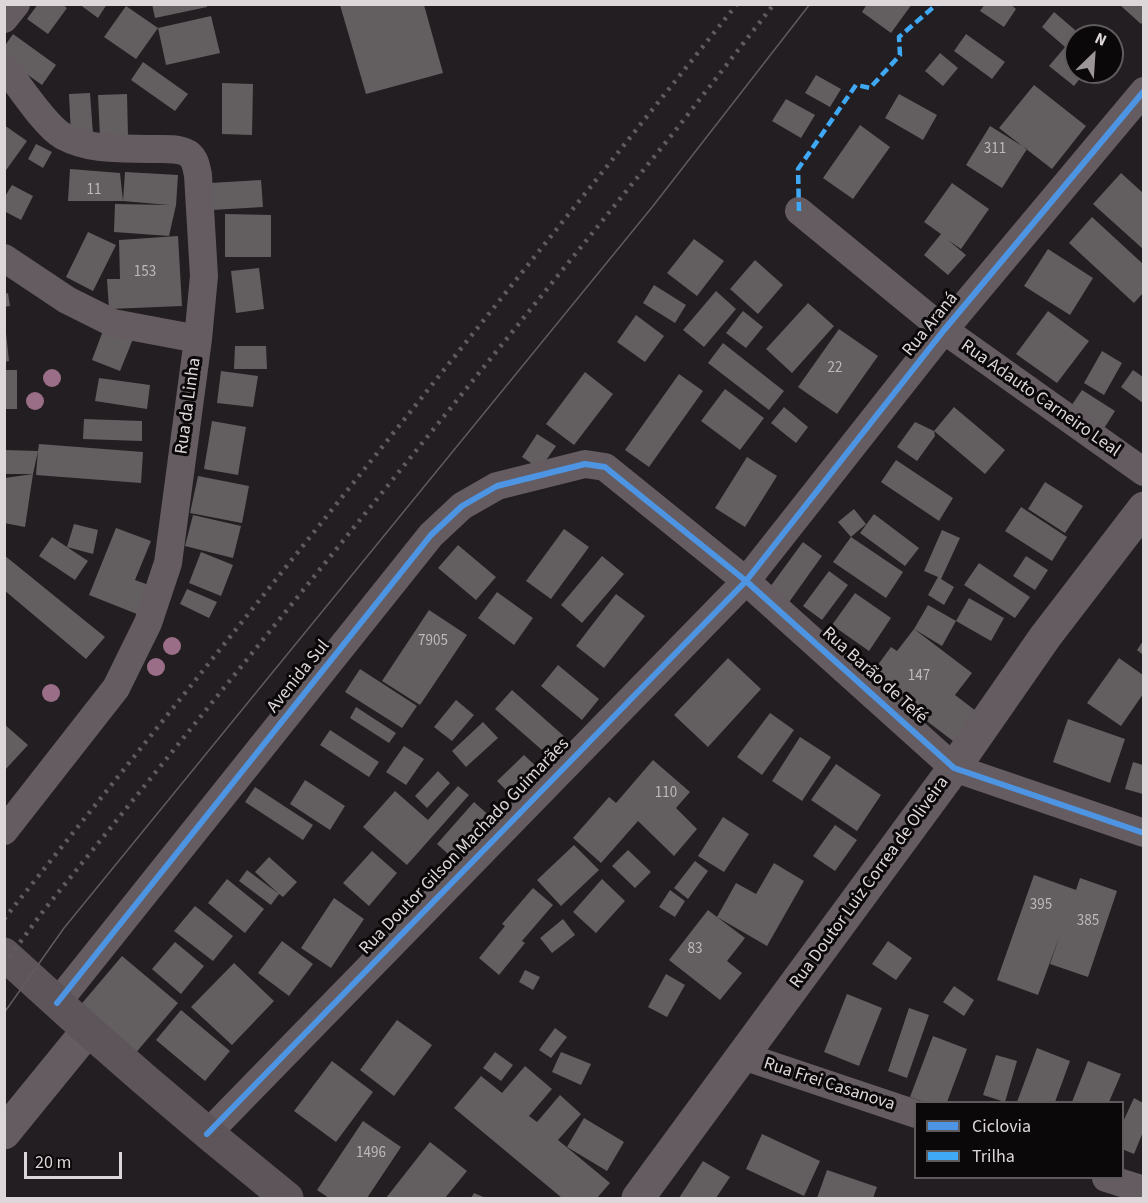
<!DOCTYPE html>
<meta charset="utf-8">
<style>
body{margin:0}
#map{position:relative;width:1148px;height:1203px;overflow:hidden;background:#231e21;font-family:"Source Sans 3",sans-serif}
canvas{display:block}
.frame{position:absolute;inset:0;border:6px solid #ddd7da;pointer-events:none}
.legend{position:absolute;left:914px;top:1101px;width:210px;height:78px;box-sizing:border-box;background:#0b080a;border:2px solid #5f5b5d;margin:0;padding:8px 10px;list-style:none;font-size:18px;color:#ddd7da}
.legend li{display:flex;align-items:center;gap:12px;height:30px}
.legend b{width:30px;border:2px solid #5f5b5d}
.north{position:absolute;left:1064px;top:24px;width:60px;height:60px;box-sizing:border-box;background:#0b080a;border:2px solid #5f5b5d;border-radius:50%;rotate:25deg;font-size:16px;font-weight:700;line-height:24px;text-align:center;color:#ddd7da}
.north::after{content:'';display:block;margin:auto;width:21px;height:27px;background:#9c9699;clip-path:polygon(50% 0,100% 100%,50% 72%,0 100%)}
.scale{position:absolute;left:24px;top:1152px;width:98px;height:27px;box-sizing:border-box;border:3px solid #ddd7da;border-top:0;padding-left:8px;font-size:18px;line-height:21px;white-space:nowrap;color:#ddd7da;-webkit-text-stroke:4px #0b080a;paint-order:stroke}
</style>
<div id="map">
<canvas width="1148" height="1203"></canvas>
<div class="frame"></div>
<ul class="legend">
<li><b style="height:8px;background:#4d94e3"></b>Ciclovia</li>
<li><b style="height:8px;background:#3fa9f5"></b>Trilha</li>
</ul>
<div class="north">N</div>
<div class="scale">20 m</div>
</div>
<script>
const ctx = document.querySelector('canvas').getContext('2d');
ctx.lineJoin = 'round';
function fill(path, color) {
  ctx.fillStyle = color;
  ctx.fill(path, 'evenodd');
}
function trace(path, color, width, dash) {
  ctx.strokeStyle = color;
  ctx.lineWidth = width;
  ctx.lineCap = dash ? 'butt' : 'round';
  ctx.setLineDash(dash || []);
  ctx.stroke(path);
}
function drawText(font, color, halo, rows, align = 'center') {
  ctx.font = font + ' "Source Sans 3",sans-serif';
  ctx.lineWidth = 6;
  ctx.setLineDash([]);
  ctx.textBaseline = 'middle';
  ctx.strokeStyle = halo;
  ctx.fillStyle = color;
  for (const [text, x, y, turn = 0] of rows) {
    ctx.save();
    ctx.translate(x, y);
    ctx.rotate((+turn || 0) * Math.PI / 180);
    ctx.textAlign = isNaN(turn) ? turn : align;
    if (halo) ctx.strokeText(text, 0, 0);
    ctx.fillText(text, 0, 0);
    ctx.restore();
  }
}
const building = new Path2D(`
 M38 4H62L67 8 48 34 27 19Z
 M79 4H107L98 18Z
 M152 4H207V7L155 18Z
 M867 4H912L891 33 862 12Z
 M985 4H1010L1016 9 1004 27 980 11Z
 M340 5H424L443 73 366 94Z
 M1120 5H1143V21L1141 24Z
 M126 6 158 28 211 16 220 53 166 65 158 28 136 59 104 37Z
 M1054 12 1082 36H1076V72H1085L1074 86 1049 66 1065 47 1042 27Z
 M13 34 56 65 42 85 4 58V47Z
 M966 34 1005 62 992 79 954 51Z
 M940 53 958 68 943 86 925 71Z
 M143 62 188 94 175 111 131 80Z
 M1112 62 1117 66 1105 80 1095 72H1112Z
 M816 75 841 89 830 107 805 93Z
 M222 83 253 84 252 135 222 134Z
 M1034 85 1086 126 1052 169 999 128Z
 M90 93 93 134 71 135 69 94Z
 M127 94 128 136 100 137 98 95Z
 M899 94 937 115 923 140 885 118Z
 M786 99 815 115 801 138 772 121Z
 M4 125 27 141 4 173Z
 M860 125 890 147 853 199 823 178Z
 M990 126 1027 149 1002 188 966 165Z
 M36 144 52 152 43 168 28 159Z
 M70 169 120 173 123 201H68Z
 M125 172 178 175 176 205 169 236 114 232 115 204 169 205 123 201Z
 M1121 173 1143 193V249L1093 204Z
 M261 180 263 207 212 210 210 183Z
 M952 183 989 209 961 249 948 240 966 255 948 275 924 255 941 234 924 222Z
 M12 185 33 196 21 220 4 211V198Z
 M225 214 271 215V257H225Z
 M1092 217 1143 264V293L1134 303 1069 243Z
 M88 232 116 245 93 291 66 277Z
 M178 236 182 306 109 309 107 279H120L119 240Z
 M694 239 724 261 697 296 667 273Z
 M1048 249 1093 278 1070 315 1024 286Z
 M755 260 783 285 758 314 730 289Z
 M259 268 264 309 236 313 231 271Z
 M654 285 686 305 675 323 643 303Z
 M716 291 736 309 704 347 683 330Z
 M8 293 10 306 4 307V294Z
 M808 303 834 326 792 373 766 349Z
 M743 311 763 327 746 348 726 333Z
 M1048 311 1089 341 1057 383 1016 354Z
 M636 315 664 336 645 362 617 342Z
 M104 328 133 339 120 371 92 360Z
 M839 329 878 356 837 414 798 387Z
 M4 333H6L9 361 4 362Z
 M723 343 784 391 769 410 708 363Z
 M235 346H266L267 369H234Z
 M1102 351 1122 363 1104 395 1084 383Z
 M4 370H17V409H4Z
 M1133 370 1143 377V403L1121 387Z
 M221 371 258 376 253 407 217 403Z
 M585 372 613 394 574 445 546 424Z
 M679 374 703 391 649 467 625 450Z
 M99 378 150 385 147 409 95 401Z
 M725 389 764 418 740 450 701 421Z
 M1082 390 1115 411 1103 430 1069 409Z
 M784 407 808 427 796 443 771 423Z
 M954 407 1005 450 985 474 934 431 935 436 917 461 897 447 915 422 934 431Z
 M84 419 142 421V441L83 439Z
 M212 421 246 427 238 475 204 469Z
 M537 434 556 446 540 469 522 457Z
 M39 444 143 452 141 483 36 475 38 451 33 474H4V450L38 451Z
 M747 457 777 476 745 527 715 508Z
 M896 460 953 498 939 521 881 482Z
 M33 474 25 527 4 523 5 478Z
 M198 476 249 486 242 523 190 513Z
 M1045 482 1083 506 1065 533 1028 509Z
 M1021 507 1067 537 1052 561 1005 531Z
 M854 509 866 524 851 537 838 522Z
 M874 514 919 548 905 566 860 533Z
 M193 515 241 526 233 558 185 546Z
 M74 524 98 530 93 554 67 547 88 561 75 580 39 556 52 537 67 547Z
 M116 528 151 541 135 580 149 585 137 614 89 595Z
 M564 529 589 547 551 599 526 581Z
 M942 530 960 538 941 579 954 587 944 605 928 595 938 577 924 571Z
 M851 537 903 572 886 598 833 562Z
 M803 542 822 556 787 605 767 591Z
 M458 545 496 577 476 600 438 568Z
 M201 552 233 565 221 596 189 583Z
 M4 555 105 637 86 659 4 590Z
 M602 556 624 574 582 623 561 605Z
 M1026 556 1048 570 1035 590 1013 576Z
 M979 563 1030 597 1015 618 964 585Z
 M829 571 848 585 822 620 803 606Z
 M187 589 217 602 209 618 180 604Z
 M497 592 533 618 514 645 478 618Z
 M855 593 891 618 869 651 832 625Z
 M616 594 645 616 604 668 576 646Z
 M969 598 1004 618 991 641 956 621Z
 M928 605 956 621 942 646 914 629Z
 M429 610 467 635 420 705 382 681Z
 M914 629 972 673 955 695 976 711 953 741 869 677 891 647 897 651Z
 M1143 641V655L1137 650Z
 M728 658 761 689 708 747 674 715Z
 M1119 658 1143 675V694L1121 726 1087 703Z
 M558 665 599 699 582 720 541 686Z
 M360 669 417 706 402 728 345 692Z
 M512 690 566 738 550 757 495 709Z
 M456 700 474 715 452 741 434 727Z
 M356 707 396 733 389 743 350 718Z
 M770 713 794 730 762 775 737 757Z
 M1068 719 1125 739 1110 783 1053 762Z
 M483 722 498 738 466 767 452 751Z
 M4 724 28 745 4 771Z
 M330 730 379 762 369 777 320 745Z
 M800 737 831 757 802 801 772 781Z
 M404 746 424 759 406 785 386 772Z
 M524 755 540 770 513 797 497 781Z
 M653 760 690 792 676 808 697 829 674 856 638 821 601 863 573 838 609 797 616 803Z
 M1133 762 1143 765V794L1125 789Z
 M836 764 881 795 857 831 811 800Z
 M438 771 450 783 427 808 415 796Z
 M305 780 345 806 330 830 290 804Z
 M458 786 469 795 407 865 363 827 395 791 428 820Z
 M255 787 313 825 303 840 245 802Z
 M474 802 493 819 456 861 437 844Z
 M723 817 749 834 724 872 698 856Z
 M835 825 857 840 835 871 813 856Z
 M574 845 599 870 561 906 537 880Z
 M628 850 651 872 635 888 612 866Z
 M372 851 397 873 369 906 343 883Z
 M269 857 297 882 283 897 279 894 271 905 239 881 247 870 279 894 255 872Z
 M695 861 708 871 688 899 674 888Z
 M774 863 804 881 767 946 717 917 745 938 727 961 742 973 720 1000 669 960 708 910 717 917 736 883 756 894Z
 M1034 875 1076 890 1080 878 1117 891 1088 977 1050 964 1060 935 1038 995 997 980Z
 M227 879 264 909 245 933 208 903Z
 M602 879 625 901 596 933 573 912Z
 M533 888 553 905 522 941 525 943 499 975 479 958 505 926 502 924Z
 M670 890 685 901 675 917 659 907Z
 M334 898 364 919 331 968 301 948Z
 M195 906 233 936 213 961 174 931Z
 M563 919 575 935 552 953 540 938Z
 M282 941 313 964 289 996 258 973Z
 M888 941 912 958 896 980 872 964Z
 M175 942 204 966 181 994 152 969Z
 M122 956 178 1003 134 1055 78 1008Z
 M234 963 274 1001 232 1045 191 1007Z
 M525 970 540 977 533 990 519 982Z
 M666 974 685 985 667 1017 648 1007Z
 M954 986 974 1000 964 1016 943 1002Z
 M847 994 882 1008 859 1066 824 1052Z
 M909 1008 929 1015 907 1078 888 1071Z
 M181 1010 230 1051 205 1081 156 1040Z
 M397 1020 432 1045 394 1096 360 1070Z
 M555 1028 567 1037 551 1058 539 1050Z
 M933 1036 967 1049 947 1102H924L910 1097Z
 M1037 1048 1070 1061 1055 1102H1017Z
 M495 1052 513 1065 501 1081 483 1068Z
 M561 1052 591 1064 581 1085 552 1072Z
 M996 1055 1017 1061 1005 1102 983 1095Z
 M332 1061 373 1092 336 1142 294 1111Z
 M1088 1061 1121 1074 1109 1102H1072Z
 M525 1066 552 1089 529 1116 537 1122 560 1095 581 1114 558 1140 610 1183 597 1198H562L454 1108 481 1076 502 1093Z
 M1134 1098 1143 1103V1132L1134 1154 1122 1149V1124Z
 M584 1118 624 1142 607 1171 567 1147Z
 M363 1121 401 1147 367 1198H329L317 1190Z
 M762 1134 820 1161 804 1196 746 1169Z
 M430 1142 467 1171 445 1198H386Z
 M703 1161 730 1177 716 1198H679Z
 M827 1170 877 1187 873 1198H817Z
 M474 1193 486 1198H471Z`);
const minor = new Path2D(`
 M4 19 16 4
 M4 66C18 84 45 126 63 136 91 151 123 148 153 149 164 149 176 148 185 152 195 156 196 166 198 175L204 276 198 339 168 563 148 623 116 688 4 831
 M799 211 944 330 1144 472
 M4 258 67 300 113 323 198 339
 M57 1003 431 535 462 506 497 486 585 464 605 467 746 581 954 768 1144 833
 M743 1056 916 1114
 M207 1134 746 581 944 330 1144 91
 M1106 1178 1144 1190`);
const tertiary = new Path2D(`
 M4 1133 88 1030
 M638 1198 954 768 1045 637 1144 508`);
const secondary = new Path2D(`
 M4 954C96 1039 190 1120 287 1198`);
const tram = new Path2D(`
 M4 1013 64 928 653 206 810 4`);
const rail = new Path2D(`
 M4 919 737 4
 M4 964 44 910 675 131 774 4`);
const quiet = new Path2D(`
 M799 211 798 169 856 85 870 88 900 55 899 37 937 4`);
const cycleway = new Path2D(`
 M57 1003 431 535 462 506 497 486 585 464 605 467 746 581 954 768 1144 833
 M207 1134 746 581 944 330 1144 91`);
const trees = [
 [52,378],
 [35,401],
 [172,646],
 [156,667],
 [51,693]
];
const numberNames = [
 ["311",995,150],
 ["11",94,191],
 ["153",145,273],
 ["22",835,369],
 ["7905",433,642],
 ["147",919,677],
 ["110",666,794],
 ["395",1041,906],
 ["385",1088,922],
 ["83",695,950],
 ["1496",371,1154]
];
const streetNames = [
 ["Rua Araná",931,325,-51],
 ["Rua Adauto Carneiro Leal",1040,399,35],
 ["Rua da Linha",189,406,-82],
 ["Rua Barão de Tefé",874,676,42],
 ["Avenida Sul",299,677,-51],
 ["Rua Doutor Gilson Machado Guimarães",465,847,-46],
 ["Rua Doutor Luiz Correa de Oliveira",870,883,-54],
 ["Rua Frei Casanova",829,1085,18]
];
fill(building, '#635f61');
trace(minor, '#655c61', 28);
trace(tertiary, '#655c61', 33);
trace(secondary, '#5e555a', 33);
trace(tram, '#615a5e', 1.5);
trace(rail, '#615a5e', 4.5, [3, 6]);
trace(quiet, '#3fa9f5', 4.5, [9, 4.5]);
trace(cycleway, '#4d94e3', 6);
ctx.fillStyle = '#9a6e86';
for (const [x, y] of trees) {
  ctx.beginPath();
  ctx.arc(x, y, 9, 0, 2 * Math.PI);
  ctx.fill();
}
drawText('15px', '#beb9bc', null, numberNames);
drawText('18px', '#ddd7da', '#0b080a', streetNames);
</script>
